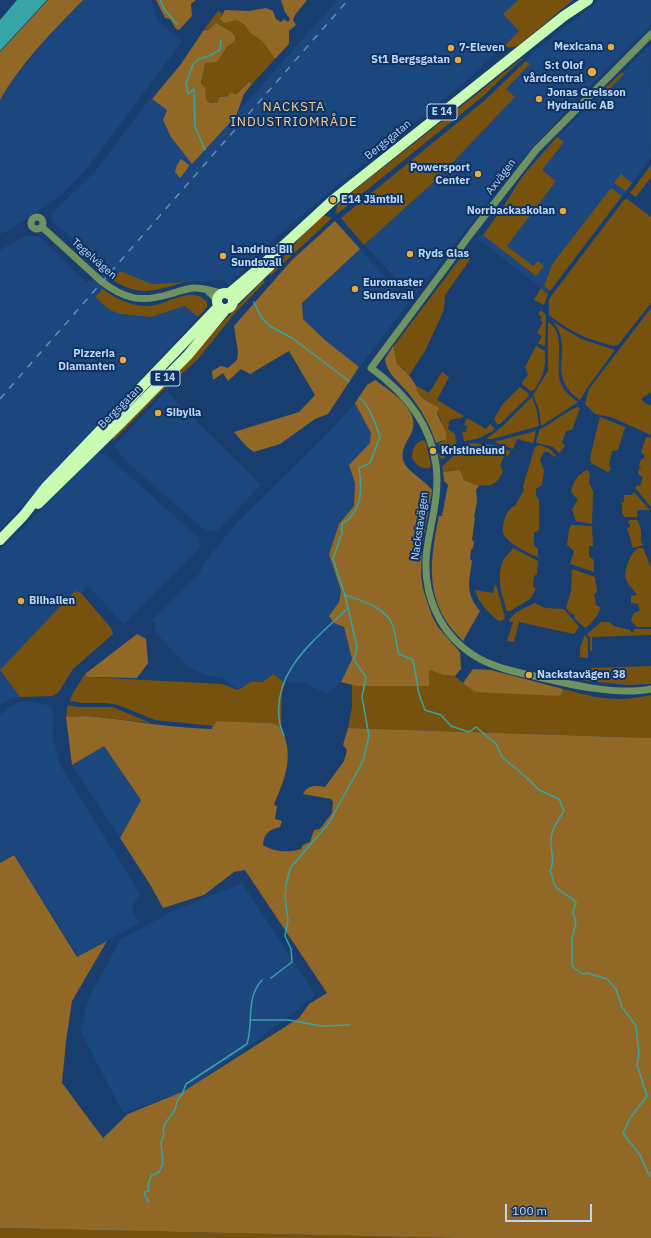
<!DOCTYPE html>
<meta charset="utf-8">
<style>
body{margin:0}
#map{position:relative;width:651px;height:1238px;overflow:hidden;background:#183e6f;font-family:"IBM Plex Sans",sans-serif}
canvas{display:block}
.scale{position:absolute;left:505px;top:1204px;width:87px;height:18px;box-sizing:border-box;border:2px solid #c1d6f4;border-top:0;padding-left:5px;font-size:12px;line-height:14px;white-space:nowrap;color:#c1d6f4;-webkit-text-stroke:3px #0d3363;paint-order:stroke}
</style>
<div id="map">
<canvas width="651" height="1238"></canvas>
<div class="scale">100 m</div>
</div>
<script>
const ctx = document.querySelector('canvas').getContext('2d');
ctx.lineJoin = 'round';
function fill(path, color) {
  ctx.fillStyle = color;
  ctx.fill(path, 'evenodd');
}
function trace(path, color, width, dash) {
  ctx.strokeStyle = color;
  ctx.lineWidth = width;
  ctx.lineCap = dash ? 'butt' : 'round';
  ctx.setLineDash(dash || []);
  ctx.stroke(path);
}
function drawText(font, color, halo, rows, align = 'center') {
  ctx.font = font + ' "IBM Plex Sans",sans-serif';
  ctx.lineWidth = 4;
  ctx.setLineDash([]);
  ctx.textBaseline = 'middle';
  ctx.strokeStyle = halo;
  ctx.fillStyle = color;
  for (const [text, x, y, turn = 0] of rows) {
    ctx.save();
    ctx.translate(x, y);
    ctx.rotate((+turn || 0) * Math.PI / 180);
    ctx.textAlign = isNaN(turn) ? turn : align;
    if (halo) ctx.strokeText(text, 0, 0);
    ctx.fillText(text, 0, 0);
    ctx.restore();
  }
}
const built = new Path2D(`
 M83 0H151L157 20 182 41 89 166 61 195 11 229 0 234V100L9 85 54 30Z
 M337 0H518L504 14 519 31 469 79 388 143 268 244 229 285 223 280 152 284 120 271 115 277 111 278 101 290 120 314 151 317 185 306 198 317 0 530V250L26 236H39L86 282 91 281 102 269V264L52 221V213L95 172 150 98 167 110 163 120 171 137 192 164Z
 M600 0H651V26L572 104 512 170 414 297 364 245 436 180 515 97 506 89 529 64 526 61 535 50Z
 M650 44 651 158 548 294 478 239 487 230 522 177 535 160Z
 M360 249 409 303 359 367 325 340 303 319 302 303Z
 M166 391 261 485 217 531 207 532 130 465 115 448V445Z
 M355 403 371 433 370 443 349 465 355 483 354 507 339 524 329 554 341 591 334 623 344 627 352 659 341 682 327 694 302 682 285 683 273 674 263 682H251L238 690 222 677 207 676 188 667 155 632V623L152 620 200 573 203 564 236 524 329 432Z
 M96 453 105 454 199 538 200 548 124 624 88 586 2 674 20 697 13 698 0 705V551Z
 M27 701 47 705 52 709 54 715 53 737 60 765 140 894 133 905 134 914 140 923 78 956 14 854 0 862V715L7 708 18 703Z
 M104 745 141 800 120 838 72 765Z
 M242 883 316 995 258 1040 184 1091 123 1113 80 1030 88 999 121 939 173 911Z`);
const green = new Path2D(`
 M518 0H573L519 45C513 48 510 48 504 46L519 31 503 14Z
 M218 11 222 13 221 19 236 20 245 25 250 33 262 41 275 59 252 84 249 82 235 94 220 97 217 103C214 103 211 103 208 102 198 96 202 72 205 63L217 61 227 47 233 43 230 31 216 23 208 30 203 31Z
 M525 56 482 97 337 214 336 210 338 203Z
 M526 61 530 64 506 89 515 97 436 180 364 245 341 218 484 101Z
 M622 72 624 74 602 97 598 95Z
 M557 137 564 142 542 170 556 181 507 246 533 266 538 261 544 266 536 276 483 235 504 206 522 177Z
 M651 165V177L636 197 630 193Z
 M621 174 632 183 626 191 614 183Z
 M611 188 622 196 550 291 544 286 553 263Z
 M627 199 651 217V303L618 345 613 346C585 338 572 333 549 315V300L552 295 624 200Z
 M323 215 332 218 271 275 269 274 305 232Z
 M465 252 470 257 469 261 445 295 444 309 440 319 425 351 408 377 405 370 397 364 393 347Z
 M120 271 152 284 185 282C153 291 139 298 110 278L115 277Z
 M263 280 265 282 235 313 198 359 161 392 113 441 114 436Z
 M101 288C115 298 131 307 149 306 168 305 191 284 207 302V307L198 317 185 306 151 317 120 314 110 310 95 297 101 291Z
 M541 288 548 294 544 305 534 300Z
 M651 308V392L641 399 646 404 651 405V435L611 417 595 414 585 404 589 389Z
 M541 310 546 315 545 345 544 346 538 343 542 336 537 333 543 322 540 320 542 317 538 314Z
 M548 322C567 333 555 364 560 381 563 391 571 397 578 402L541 426 539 409 533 395 548 371Z
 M553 322 581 339 615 350 587 388 580 400C544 374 576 349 553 322Z
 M536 346 545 351C546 367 543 377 534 390L531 391 523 385 522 382 528 375 525 367Z
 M442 372 449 377 437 400 464 416 462 418 452 419 449 422 448 429 455 434 456 445 443 459 440 458 439 454 441 453 439 443 442 442 441 420 434 405C425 400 418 395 415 385L429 393Z
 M520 387 528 393 529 396 500 424H497L494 419 502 405Z
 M532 397 537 411 539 426 492 439H486L503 426Z
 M577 407 580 408 572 430 566 431 562 443 565 446 559 453 553 447 537 443 536 441 540 429C553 423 563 413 577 407Z
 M600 417 625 427 618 450 612 451 609 464 611 469 608 472 591 463 590 458Z
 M467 418 486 429 490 424 494 428 493 431 477 439 464 441 462 432H466L467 426 464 425Z
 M536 431 533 443 517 439 513 449 494 442Z
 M646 437 651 438V507L635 488 637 485 640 486 643 477 638 474 639 469 641 468 639 465 641 459H643L645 456 641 452Z
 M422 440 426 442 431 465 430 468C422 470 416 465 412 458 412 451 414 444 422 440Z
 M471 443 492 445 510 451 509 455 504 456 500 466 503 471C498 482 494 487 481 485L479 486 464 480 460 470 443 472 442 467 461 448Z
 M540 445 550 449 556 456 555 457 548 452H544L540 460 544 471 542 485 536 489V496L539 500V530L534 533V545L538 549V557C530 555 507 542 504 535 501 530 504 522 505 517 507 512 511 507 515 506L524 490 523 486 535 447Z
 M587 470 590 474 589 483 593 491 592 524 576 521 572 509 578 500 571 492C573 482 577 475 587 470Z
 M634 492 650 510H638L637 517H625L622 513V502H624V495H631Z
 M629 520H637C642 529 641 532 641 542L643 545 633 548 627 528 630 527V524L628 523Z
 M571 525 592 526 593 546H589V557L594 560V572L570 564 574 551 567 545 569 529Z
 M513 548 538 561 537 574 534 576 533 586 536 589 530 599 510 611H507C502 596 496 577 503 561 506 555 510 553 513 548Z
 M638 548H643L651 567V627H637L631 621 633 614 640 610 638 604 631 603V596L637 595C634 590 628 585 626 579 623 571 631 552 638 548Z
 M572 569 595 577 597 592 594 594 596 605 600 607C599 616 592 623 585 628L574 618 575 615 570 613 566 608 571 591Z
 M495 585H496L505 617 502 621 497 620C487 611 479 603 475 590L493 593Z
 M75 591 81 593 111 628 113 634 73 669 58 693 52 696 20 697 0 670Z
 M535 603 545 608 564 609 579 627 574 634 519 622 514 642 507 641 513 622 509 621C513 611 526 608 535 603Z
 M601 622H609L614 626 630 630 631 632H633L634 629H651V635L592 637V651H590V638L587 634Z
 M585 635 588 639V658L580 657V647Z
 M651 666V684H648L627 685 580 680 578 672 590 671V668Z
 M429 670 443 675 455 676 463 683 559 696 563 689C597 698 615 703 651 695V738L348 728 352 707V685L429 686Z
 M85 674 87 677 222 684 238 690 251 682H263L273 674 285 683 282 693 281 723 279 726 272 723 217 721 213 726 155 720 118 705 106 703H83L70 701 73 693Z
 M68 705 76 707H112L151 723 88 716 66 717Z
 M0 1228 455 1238H0Z`);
const forest = new Path2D(`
 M48 0H83C53 31 21 63 0 100V52Z
 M156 0H196L191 4 192 16 179 30 176 29 170 19 165 18Z
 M281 0H307C303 6 294 14 293 20L296 25 289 31V44L275 59 262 41 250 33 245 25 236 20 224 23 220 19 225 10 249 11 266 8 273 11 276 19 281 22 284 19 288 22 290 19 285 12Z
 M216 23 230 31 235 36V41L227 47 217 62 205 63 201 83 205 88 206 100 210 103H217L220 97 228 96 230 93 236 94 249 82 252 84 244 94 236 116 192 164 171 137 163 120 167 110 152 99 181 64 203 31 208 30Z
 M181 159 189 165 188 168 180 178 175 172 177 165Z
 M335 221 360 249 302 303 303 319 325 340 359 367 328 414 315 419 280 444 254 452 247 447 234 432 299 412 315 395 289 351 250 374 241 369 228 381 223 373 213 380 212 371 221 366 228 368 237 360 238 352 234 326 292 260Z
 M393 346 397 364C403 368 413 379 416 386 417 388 416 390 418 392 422 400 432 403 439 408L437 413 446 433V439L436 443C430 425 421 409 409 394 400 382 387 375 385 359Z
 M375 380C390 391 423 411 411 434 406 443 401 450 403 460 405 470 425 480 432 490L422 546 421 574 423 589 432 616 438 627 460 652 461 669 455 676 443 675 429 670V686H357L341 682 352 659 344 627 334 623 329 616 339 602 341 591 329 554 339 524 354 506 355 483 349 465 370 443 371 433 355 403 367 385Z
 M460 470 464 480 479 486 476 490 477 502 474 517 475 518 472 540 474 542 473 548 471 550 470 559 472 561C469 582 465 593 480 611L463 641C424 604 429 565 439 516H442L448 485 444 481 443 472Z
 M137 634 146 639 148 663 137 678 87 677 85 674Z
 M473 669 491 670 563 689 560 696 475 692 463 683Z
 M88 716C129 720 170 728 211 729L217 721 272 723 279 726C296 752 285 780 274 804L277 807 275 819 282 821 280 827C269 830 264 833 263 845 274 852 289 853 301 849L303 845 310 842 314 830 320 829 332 813 333 802 331 799 303 794C307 785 316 785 325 787L344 761 347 750 343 745 348 728 651 738V1238H455L0 1228V863L14 855 77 957 107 941 72 1001 66 1041 62 1083 103 1138 128 1114 184 1091 299 1018 309 1004 327 993 245 870 234 872 204 895 163 908 151 886 120 838 141 800 104 746 72 765 66 717Z`);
const water = new Path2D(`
 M17 0H47L0 51V20Z`);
const stream = new Path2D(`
 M160 0 164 9 177 24
 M205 150 195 127 194 89 188 94 186 84 193 64 199 59 209 56 220 50 221 40
 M254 302 261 317 270 326 292 338 349 381
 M360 398C371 408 375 423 380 437L370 463 359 468C362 490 363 511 342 524V533L333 559 345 595C361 600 387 608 393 626 396 635 396 645 399 654L413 660 419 694 425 710 441 715 451 726 469 732 476 727 496 744 502 757 526 777 539 790 559 799 564 811C558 821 550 830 551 843 551 854 555 861 550 871 554 877 552 884 557 888 563 894 570 896 576 902L573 912 576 923 572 938V966L582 974 587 973 607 979 616 989 622 1007 636 1026 639 1054 637 1065 647 1096 630 1118 623 1133C628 1141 634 1146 639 1154 644 1161 645 1170 651 1177
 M284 736C283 731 280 728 280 724 270 672 315 640 348 608
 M271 978 292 962 291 949 285 936 288 920 285 898 286 884 291 867 329 823 363 761 369 736 362 697 366 677 354 660 357 647 345 595
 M251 1020H289L321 1026 349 1025
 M149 1202 144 1194 145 1192 149 1191 148 1185 151 1176 159 1172 163 1164 161 1143 164 1134 163 1129 166 1122 174 1112 178 1099 182 1095 186 1084 247 1044C254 1022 245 999 262 980`);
const minor = new Path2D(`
 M651 34 536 150 472 232 371 368C404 392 431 424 436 465 440 494 431 521 427 549 421 594 440 637 480 659 497 668 516 672 534 676 567 684 618 696 651 689
 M31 223a6 6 0 1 1 12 0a6 6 0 1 1-12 0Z
 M42 227 101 281C124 299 141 303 170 294 177 292 185 289 193 288 203 287 214 292 224 293
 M208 291 214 297 217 303`);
const highway = new Path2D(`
 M217 301a8 8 0 1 1 16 0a8 8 0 1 1-16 0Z
 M228 294 258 269 333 200 564 16 588 0
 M233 300 236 299 270 266
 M38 504 120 424 188 355 226 309
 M0 540 24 515 45 488 219 306`);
const rail = new Path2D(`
 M0 399 348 0`);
const markers = [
 [611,47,4,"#eba93a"],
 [451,48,4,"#eba93a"],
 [458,60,4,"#eba93a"],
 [592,72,5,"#eba93a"],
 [539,99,4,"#eba93a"],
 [478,174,4,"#eba93a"],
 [333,200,4,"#eba93a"],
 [563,211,4,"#eba93a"],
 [410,254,4,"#eba93a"],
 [223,256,4,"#eba93a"],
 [355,289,4,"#eba93a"],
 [123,360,4,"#eba93a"],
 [158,413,4,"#eba93a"],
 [433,451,4,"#eba93a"],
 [21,601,4,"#eba93a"],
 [529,675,4,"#eba93a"]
];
const shields = [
 [442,112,30],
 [165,378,30]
];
const shieldNames = [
 ["E 14",442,112],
 ["E 14",165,378]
];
const poiNames = [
 ["Mexicana",603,47,"right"],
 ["7-Eleven",459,48],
 ["St1 Bergsgatan",450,60,"right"],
 ["S:t Olof",583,66,"right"],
 ["vårdcentral",583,79,"right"],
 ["Jonas Grelsson",547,93],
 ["Hydraulic AB",547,106],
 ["Powersport",470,168,"right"],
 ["Center",470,181,"right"],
 ["E14 Jämtbil",341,200],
 ["Norrbackaskolan",555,211,"right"],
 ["Landrins Bil",231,250],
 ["Sundsvall",231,263],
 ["Ryds Glas",418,254],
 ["Euromaster",363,283],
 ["Sundsvall",363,296],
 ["Pizzeria",115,354,"right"],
 ["Diamanten",115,367,"right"],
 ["Sibylla",166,413],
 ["Kristinelund",441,451],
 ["Bilhallen",29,601],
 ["Nackstavägen 38",537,675]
];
const streetNames = [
 ["Bergsgatan",388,140,-39],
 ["Axvägen",501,177,-53],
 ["Tegelvägen",94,259,41],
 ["Bergsgatan",120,407,-45],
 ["Nackstavägen",420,526,-82]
];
const quarterNames = [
 ["NACKSTA",294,107],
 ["INDUSTRIOMRÅDE",294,122]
];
fill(built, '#1b467e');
fill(green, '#77520e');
fill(forest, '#916826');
fill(water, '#37a4a5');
trace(stream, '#37a4a5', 1.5);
trace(minor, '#709261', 7);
trace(highway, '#c9fbb2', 10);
trace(rail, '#6e8cb3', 1.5, [7, 7]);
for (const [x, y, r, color] of markers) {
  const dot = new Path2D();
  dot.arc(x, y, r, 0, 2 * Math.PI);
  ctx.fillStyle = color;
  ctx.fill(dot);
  trace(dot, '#0d3363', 1.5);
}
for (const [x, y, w] of shields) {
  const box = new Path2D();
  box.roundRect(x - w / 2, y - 8, w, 16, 3);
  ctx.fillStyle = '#0d3363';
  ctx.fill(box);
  trace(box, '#c1d6f4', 1);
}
drawText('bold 10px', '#c1d6f4', null, shieldNames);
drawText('bold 11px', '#c1d6f4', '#0d3363', poiNames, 'left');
drawText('11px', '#c1d6f4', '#0d3363', streetNames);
ctx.letterSpacing = '1px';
drawText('13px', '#fccd8a', '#0d3363', quarterNames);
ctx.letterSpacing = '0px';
</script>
